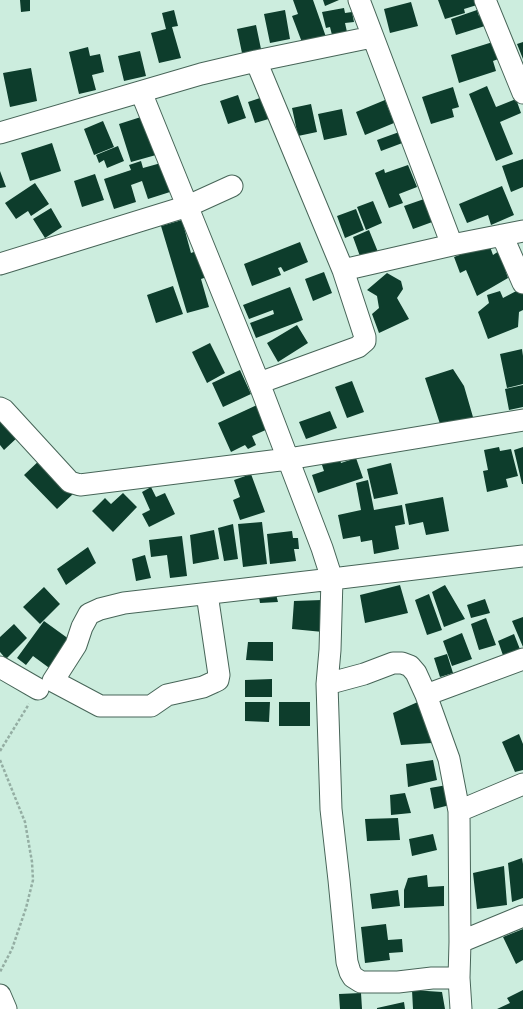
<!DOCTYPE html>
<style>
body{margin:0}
canvas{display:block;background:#ccedde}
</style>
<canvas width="523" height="1009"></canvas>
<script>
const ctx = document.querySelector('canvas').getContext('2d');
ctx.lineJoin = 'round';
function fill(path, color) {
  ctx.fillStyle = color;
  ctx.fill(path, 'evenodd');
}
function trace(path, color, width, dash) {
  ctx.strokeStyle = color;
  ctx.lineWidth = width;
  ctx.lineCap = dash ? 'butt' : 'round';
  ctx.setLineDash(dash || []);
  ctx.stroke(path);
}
const building = new Path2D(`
 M20 0H30V11L21 12Z
 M293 0H313L326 37 303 45 292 16 298 14Z
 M323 0H339L325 6Z
 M438 0H476L477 5 464 9 465 13 445 19Z
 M411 2 418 26 390 33 384 9Z
 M344 8 345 13 352 12 354 22 345 23 347 32 332 35 330 27 326 28 322 12Z
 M174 10 178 26 172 27 181 58 159 63 151 33 166 29 162 13Z
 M285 10 290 39 270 43 264 14Z
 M477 10 479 16 484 14 488 25 456 35 451 19Z
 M256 25 261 49 242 53 237 29Z
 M496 41 501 58 493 61 496 71 459 83 451 55Z
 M523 42V59L517 44Z
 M88 47 90 56 100 54 104 72 92 75 96 90 79 94 69 52Z
 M140 51 146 76 124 81 118 56Z
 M31 68 37 101 10 107 3 73Z
 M487 86 496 107 516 99 521 113 500 122 513 154 496 161 469 94Z
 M453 87 459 107 452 109 454 117 431 124 422 97Z
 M238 95 246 118 228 124 220 101Z
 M266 96 272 118 255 123 248 102Z
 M385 100 394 123 365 135 356 112Z
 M311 104 317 132 298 136 292 108Z
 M342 109 347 135 324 140 318 114Z
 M144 116 156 155 131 162 119 124Z
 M103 121 114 147 94 155 84 129Z
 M402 131 405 142 381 151 377 140Z
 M52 143 61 171 30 181 21 153Z
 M118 146 124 161 107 168 104 160 99 163 96 155Z
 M523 159V187L511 192 502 166Z
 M141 161 143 168 161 163 170 192 148 199 142 181 131 185 136 202 114 209 104 179 131 170 129 165Z
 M408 165 417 187 399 194 403 203 389 208 375 173 384 169 385 173Z
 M0 171 6 187 0 188Z
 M95 174 104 200 82 207 74 181Z
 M35 183 49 204 31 216 28 211 16 219 5 203Z
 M502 186 514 215 491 225 488 215 467 223 459 204Z
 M427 198 435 221 413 229 404 206Z
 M373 201 382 223 366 230 357 207Z
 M51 208 62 227 45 238 33 219Z
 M356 209 364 230 345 238 337 216Z
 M182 220 191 253 199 250 207 277 201 279 209 307 187 313 161 226Z
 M369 230 378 252 361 259 353 237Z
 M300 242 308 262 284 272 281 267 278 268 281 275 252 286 244 264Z
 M489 244 493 255 499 251 508 278 477 296 466 270 460 273 454 257Z
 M324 272 332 293 313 301 305 279Z
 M387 273 401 281 403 289 397 298 409 319 379 333 372 314 379 308 377 296 367 290Z
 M173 286 183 314 156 323 147 295Z
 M290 287 303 320 256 338 250 323 274 314 273 310 249 319 243 305Z
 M522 288 523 291V310L519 312 518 327 488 339 478 312 489 303 487 295 500 291 503 298Z
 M297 325 308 343 278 362 267 343Z
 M210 343 225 373 207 383 192 352Z
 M522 349 523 356V384L507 388 500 354Z
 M453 369 464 386 475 424 442 430 425 378Z
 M240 370 251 394 223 407 212 383Z
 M352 381 364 412 347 418 335 387Z
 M523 385V407L509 410 505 389Z
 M257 405 268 429 252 436 256 445 248 449 245 445 231 452 218 423Z
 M330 411 337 428 306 439 299 422Z
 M0 412 19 436 4 450 0 445Z
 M499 447 500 451 511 449 518 476 506 479 508 487 487 492 483 471 488 470 484 450Z
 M523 447V484H522L514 450Z
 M339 456 341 463 356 458 363 478 318 493 312 475 324 471 321 462Z
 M43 457 58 478 73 494 57 509 24 475Z
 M391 463 398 494 374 499 367 469Z
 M251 474 265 512 240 520 233 500 240 497 234 480Z
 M368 480 374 510 402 505 405 524 395 526 399 549 374 554 372 540 361 542 360 536 343 539 338 515 361 510 356 483Z
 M151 487 156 497 165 493 175 514 149 527 142 514 150 510 142 492Z
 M123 493 137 507 113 532 92 511 105 498 111 504Z
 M443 497 449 531 426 535 423 522 409 525 405 504Z
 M262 522 267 564 243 567 238 524Z
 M233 524 238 559 224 561 218 528Z
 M214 530 219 559 193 564 190 535Z
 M292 531 293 538H298L299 549H294L296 561 270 564 267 534Z
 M182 536 187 576 170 578 167 555 151 557 149 540Z
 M88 547 96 563 66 585 57 569Z
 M145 555 151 578 136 581 132 559Z
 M400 585 408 613 365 623 360 595Z
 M445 585 465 619 444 627 432 592Z
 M44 587 60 604 40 624 23 607Z
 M275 590 278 602 260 603 258 592Z
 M429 594 442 630 427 635 415 600Z
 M485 599 490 613 471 618 467 605Z
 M322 600 323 632 292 629 294 601Z
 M523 617V647L512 621Z
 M486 618 496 645 479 650 471 624Z
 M44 621 73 642 52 670 33 656 26 665 17 658Z
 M14 624 27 638 6 659 0 652V637Z
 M462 633 472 659 452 666 443 641Z
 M514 634 523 657 506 664 498 641Z
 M248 642H273V661L246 660Z
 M447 654 453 673 440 677 434 658Z
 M272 679V697H245V680Z
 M420 701 432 743 401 745 393 713Z
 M245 702H270L269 722 245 721Z
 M279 702H310V726H279Z
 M519 734 523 744V770L515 772 502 742Z
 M433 760 437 780 408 787 406 764Z
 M447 785 450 805 434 809 430 788Z
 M405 793 411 813 391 815 390 795Z
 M398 818 400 840 367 841 365 819Z
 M433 834 437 850 412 856 409 839Z
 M522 858 523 864V898L512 902 508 863Z
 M504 866 507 905 477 909 473 873Z
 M427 875 428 887 444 886V906L404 908V890L408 878Z
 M398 890 400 906 372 909 370 894Z
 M386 924 388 940 402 939 403 952 389 953 390 960 365 963 361 927Z
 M523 929V960L516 964 503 937Z
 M412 990 442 992 445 1009H413Z
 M523 990V1009H497L510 1003 507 998Z
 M361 993 362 1009H340L339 994Z
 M404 1002 405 1009H377V1008Z`);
const path = new Path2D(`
 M0 751 29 704
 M0 760 25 822 32 862 33 880 26 908 12 949 0 972`);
const minor = new Path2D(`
 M359 0 452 245 523 231
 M485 0 523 93
 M256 61 343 270 365 337V341L358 347 259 383
 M141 92 259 383 322 548 332 579 523 556
 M0 133 201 74 256 61 372 37
 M502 235 523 283
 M0 264 188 206 232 186
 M343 270 452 245
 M0 408 4 410 70 482 80 485 288 459 523 420
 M207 594 219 675 218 680 214 682 203 687 167 695 151 706H100L53 681 76 645 82 627 89 614 100 609 124 603 332 579 330 650 327 684 331 809 339 880 347 962 350 972 353 977 361 982H398L432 978H459
 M0 667 38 689
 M327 684 364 674 393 663H402L410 666 416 673 426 695 449 759 459 811 460 942 459 978 461 1009
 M426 695 523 659
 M459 811 523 784
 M460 942 523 916
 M0 995 6 1009`);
fill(building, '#0d3d2c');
trace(minor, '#476558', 23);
trace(path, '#94aea3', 2.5, [3, 2]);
trace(minor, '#fff', 21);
</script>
